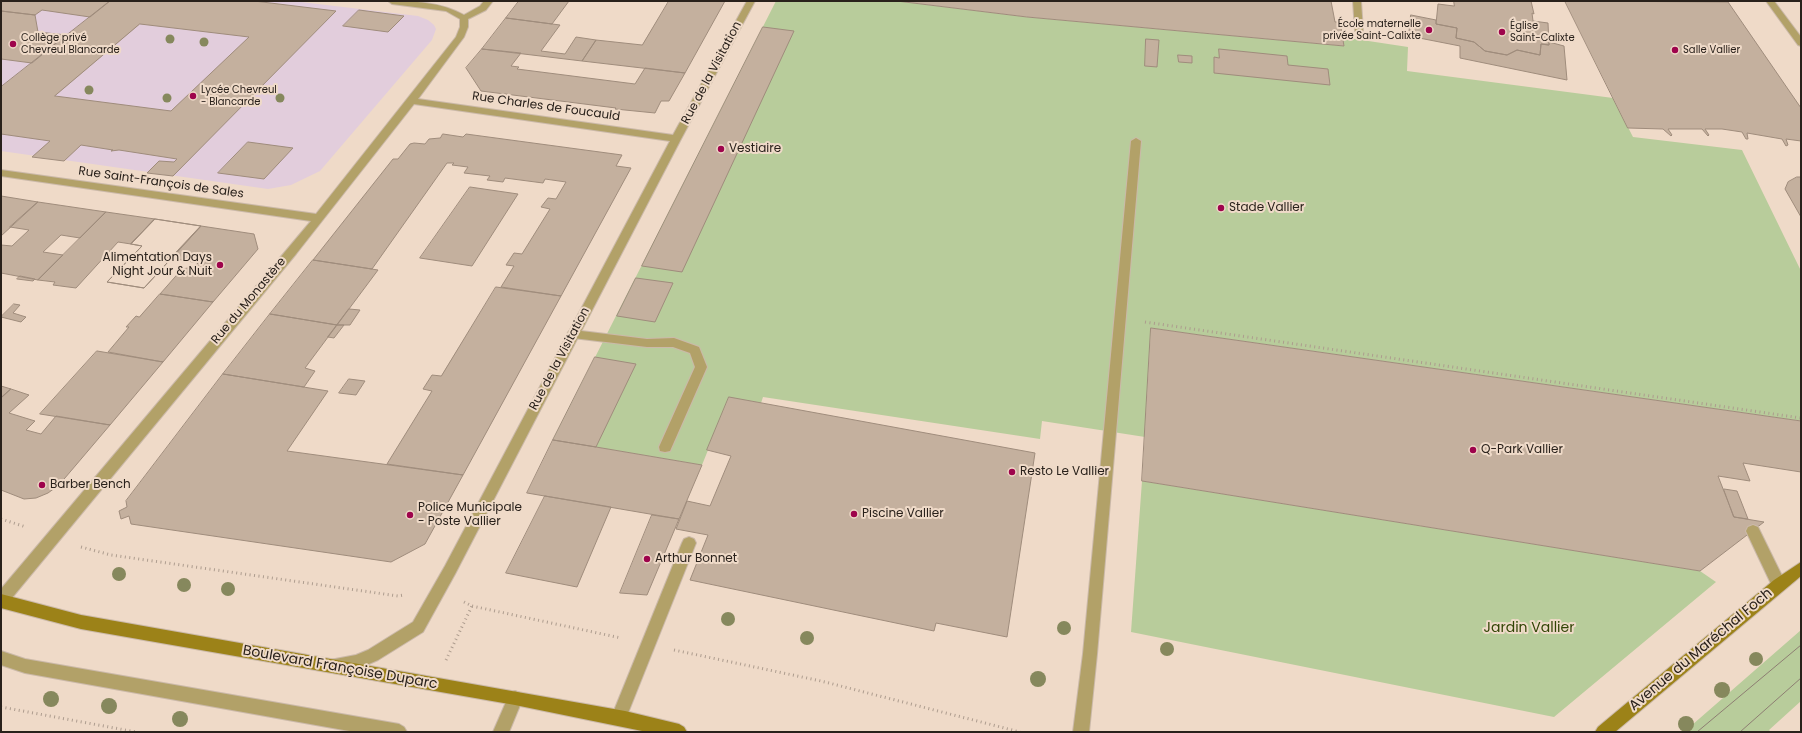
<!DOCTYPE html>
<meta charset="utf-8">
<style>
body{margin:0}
#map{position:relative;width:1802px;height:733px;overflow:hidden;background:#efdac8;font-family:Poppins,sans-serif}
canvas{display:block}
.frame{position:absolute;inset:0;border:2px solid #29211b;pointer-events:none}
</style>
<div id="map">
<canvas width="1802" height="733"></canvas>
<div class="frame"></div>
</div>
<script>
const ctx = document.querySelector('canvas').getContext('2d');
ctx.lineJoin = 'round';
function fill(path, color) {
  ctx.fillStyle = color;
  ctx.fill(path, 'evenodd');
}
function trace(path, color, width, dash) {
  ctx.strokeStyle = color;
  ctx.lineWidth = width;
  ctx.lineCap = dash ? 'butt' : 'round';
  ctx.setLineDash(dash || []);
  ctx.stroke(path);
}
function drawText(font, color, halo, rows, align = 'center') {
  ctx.font = font + ' Poppins,sans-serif';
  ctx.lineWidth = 4;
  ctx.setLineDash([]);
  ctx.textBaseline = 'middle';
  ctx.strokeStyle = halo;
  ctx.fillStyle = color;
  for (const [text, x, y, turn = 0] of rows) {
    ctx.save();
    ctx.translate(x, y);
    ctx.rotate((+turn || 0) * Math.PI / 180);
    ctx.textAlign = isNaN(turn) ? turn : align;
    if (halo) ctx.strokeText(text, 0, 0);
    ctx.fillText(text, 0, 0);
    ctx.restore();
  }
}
const education = new Path2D(`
 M1 1H293L418 16 428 20 434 25 436 29 432 40 320 171 291 185 268 189 1 151Z`);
const green = new Path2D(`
 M776 1H897L1027 17 1344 46 1342 37 1408 47 1407 71 1613 98 1633 137 1742 150 1801 271V421L1151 328 1145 437 1042 421 1040 439 763 397 761 403 729 398 702 465 553 440Z
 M1142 481 1700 571 1716 582 1554 717 1131 632Z
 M1801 630V701L1769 730 1771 732H1684Z`);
const building = new Path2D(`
 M1 1H110L90 17 42 10 35 15 1 11Z
 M110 1H254L336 11 173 176 147 173 159 161 174 162 177 159 119 150 111 151 113 150 81 145 64 161 32 157 50 141 1 134V87ZM140 24 249 37 171 111 55 96Z
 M519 1H569L552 24 506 18Z
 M669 1H725L685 73 582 61 596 40 642 45Z
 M897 1H1331L1335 22H1340L1344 46 1027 17Z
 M1454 1H1531L1534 14 1532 13 1533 21 1548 23 1549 45 1541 44 1540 55 1517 50 1507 55 1485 51 1474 42 1456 38 1457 28 1436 24 1438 4 1454 6Z
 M1565 1 1728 2 1801 108V141L1786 139 1788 145 1786 146 1782 139 1747 133 1748 139H1746L1742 132 1722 129H1705L1709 135 1708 136 1702 129H1668L1672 135 1671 136 1663 129 1628 128Z
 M359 10 404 16 388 32 343 26Z
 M1 11 35 15 38 32 66 35 32 63 1 59Z
 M1411 15 1436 20V24L1457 28 1456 38 1474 42 1485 51 1507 55 1517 50 1540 55 1541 44 1549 45V42L1564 46 1567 80 1460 58V46L1409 36Z
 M506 18 560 25 541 51 565 54 576 37 596 40 582 61 482 49Z
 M763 27 794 31 682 272 642 266Z
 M1146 39 1159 40 1157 67 1145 66Z
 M482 49 521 53 511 66 519 67 517 69 635 84 645 68 685 73 669 101H661L655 113 615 109 616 108 481 91 466 68Z
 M1219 49 1287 56 1288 65 1328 69 1330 85 1214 73V57L1219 58Z
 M1178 55 1192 56V63L1179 62Z
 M443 134 463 137 466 134 622 155 616 166 631 168 561 296 501 287 514 266 506 265 514 253 522 254 550 209 541 207 548 198 556 199 566 182 545 179 543 183 505 178 503 182 487 180 490 176 464 173 468 167 452 165 454 163H447L372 269 313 260 393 159H398L410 144 414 143 425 144 429 139 440 138Z
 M248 142 293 148 264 179 218 173Z
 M1797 177H1801V217L1785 189 1788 182Z
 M470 187 518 194 472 266 420 258Z
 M1 196 38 202 1 236Z
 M38 202 106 212 80 238 61 235 43 252 63 255 38 280 1 273V245L12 246 29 230 10 227Z
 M106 212 155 219 131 244 118 242 76 288 53 285 55 282 38 280Z
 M155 219 201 226 172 258 165 257 161 261 168 262 144 288 107 282 142 246 131 244Z
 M155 219 201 226 144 288 107 282 142 246 131 244Z
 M201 226 254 234 258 249 213 302 160 294 182 269 194 267 198 263 171 258Z
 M313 260 378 270 337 325 270 314Z
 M20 276 35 279 33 281 17 279Z
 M636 278 673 283 655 322 617 316Z
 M496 287 561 296 463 475 387 464 432 391 423 389 432 375 441 376Z
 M160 294 213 302 163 362 108 352 129 327H126L136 316 139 317Z
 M14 304 20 305 13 313 26 317 21 322 1 317Z
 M349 309 360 310 350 325H337Z
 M270 314 337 325 305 368 315 371 304 387 223 374Z
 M337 325H344L334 338 328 337Z
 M1151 328 1801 421V472L1743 463 1750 481 1718 476 1734 517 1764 522 1700 571 1142 481Z
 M97 351 163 362 110 425 40 414Z
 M595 357 636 364 596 447 553 440Z
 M223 374 328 391 287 451 463 475 425 544 391 562 131 524 129 516 121 519 119 511 127 507 126 501Z
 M349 379 365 381 356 395 339 393Z
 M1 386 11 389 1 398Z
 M11 389 29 395 9 413 35 421 26 430 41 434 56 416 110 425 59 485 48 493 36 498 24 499 1 490V398Z
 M729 397 1035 453 1007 637 936 623 934 631 690 580 708 535 676 529 687 501 710 506 731 456 707 450Z
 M553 440 596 447 702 465 679 519 527 493Z
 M1724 489 1737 491 1748 519 1734 517Z
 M545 496 611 507 577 587 506 573Z
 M652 515 679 519 647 595 620 593Z`);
const path = new Path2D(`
 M1145 322 1801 418
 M1 519 26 527
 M81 547 111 555 398 596 404 595
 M464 602 472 606 621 638
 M674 650 821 681 1020 732
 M446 660 472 606
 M1 707 136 732`);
const lane = new Path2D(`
 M1136 138 1141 141 1097 654 1089 732H1073L1083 654 1131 141Z
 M573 330 647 339 674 338 699 347 707 367 670 451 665 452 660 451 659 447 695 367 690 353 673 347H647L573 338 569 337 567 334 569 331Z
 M1753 525 1758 527 1784 580 1786 585 1784 590 1779 591 1774 590 1746 531 1748 527Z
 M689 537 694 539 696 543 624 723 619 726 614 723 611 718 682 543 684 539Z
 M1 651 25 659 399 724 404 727 407 732H355L25 673 1 665Z`);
const street = new Path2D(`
 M388 1C414 1 441 2 464 15L480 6 484 1H493L486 10 468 19V27L464 37 418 99 673 135 747 1H755L681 139 455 574 423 632 378 660 362 667 335 672 330 670 328 665 330 660 356 655 368 650 413 622 445 566 670 141 414 104 296 254 6 605 1 607V589L311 221 1 176V170L316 214 456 37 460 27V19L446 11 392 4Z
 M1353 1H1361L1363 31 1359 34 1355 31Z
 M1766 1H1774L1801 37V46L1798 45Z
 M515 691 520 693 523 698 509 732H493L510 693Z`);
const secondary = new Path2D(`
 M1801 562V576L1615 732H1595L1598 727 1774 580Z
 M1 594 81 615 625 711 679 724 684 727 687 732H647L515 705 81 629 1 608Z`);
const tram = new Path2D(`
 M1697 732 1801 645
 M1740 732 1801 678`);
const trees = [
 [170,39,4.5],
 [204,42,4.5],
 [89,90,4.5],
 [167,98,4.5],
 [280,98,4.5],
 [119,574,7],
 [184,585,7],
 [228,589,7],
 [728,619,7],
 [1064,628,7],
 [807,638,7],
 [1167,649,7],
 [1756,659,7],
 [1038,679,8],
 [1722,690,8],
 [51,699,8],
 [109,706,8],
 [180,719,8],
 [1686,724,8]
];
const markers = [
 [1429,30,4,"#9e044c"],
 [1502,32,4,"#9e044c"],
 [13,44,4,"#9e044c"],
 [1675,50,4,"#9e044c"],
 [193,96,4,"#9e044c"],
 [721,149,4,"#9e044c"],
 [1221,208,4,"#9e044c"],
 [220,265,4,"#9e044c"],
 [1473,450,4,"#9e044c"],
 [1012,472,4,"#9e044c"],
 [42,485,4,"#9e044c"],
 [854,514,4,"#9e044c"],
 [410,515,4,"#9e044c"],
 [647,559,4,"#9e044c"]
];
const farPoinames = [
 ["École maternelle",1421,24,"right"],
 ["privée Saint-Calixte",1421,36,"right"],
 ["Église",1510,26],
 ["Saint-Calixte",1510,38],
 ["Collège privé",21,38],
 ["Chevreul Blancarde",21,50],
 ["Salle Vallier",1683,50],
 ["Lycée Chevreul",201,90],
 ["- Blancarde",201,102]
];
const streetNames = [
 ["Rue de la Visitation",712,73,-62],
 ["Rue Charles de Foucauld",546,107,8],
 ["Rue Saint-François de Sales",161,183,8],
 ["Rue du Monastère",249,301,-50],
 ["Rue de la Visitation",560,359,-62]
];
const poiNames = [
 ["Vestiaire",729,149],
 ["Stade Vallier",1229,208],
 ["Alimentation Days",212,258,"right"],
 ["Night Jour & Nuit",212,272,"right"],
 ["Q-Park Vallier",1481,450],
 ["Resto Le Vallier",1020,472],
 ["Barber Bench",50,485],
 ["Police Municipale",418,508],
 ["- Poste Vallier",418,522],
 ["Piscine Vallier",862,514],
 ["Arthur Bonnet",655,559]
];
const nearParknames = [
 ["Jardin Vallier",1529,628]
];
const nearStreetnames = [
 ["Avenue du Maréchal Foch",1701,650,-40],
 ["Boulevard Françoise Duparc",340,668,10]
];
fill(education, '#e2cddc');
fill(green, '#b8cc9b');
fill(building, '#c4b09e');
trace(building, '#9f8c7c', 1);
trace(lane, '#cbb9a9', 2);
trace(street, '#cbb9a9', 2);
trace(secondary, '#cbb9a9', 2);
trace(path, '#ad9c8e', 3, [1, 3.5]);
fill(lane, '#b2a168');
fill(street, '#b2a168');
fill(secondary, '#9c8218');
trace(tram, '#8d7e72', 1);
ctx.fillStyle = '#86885d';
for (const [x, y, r] of trees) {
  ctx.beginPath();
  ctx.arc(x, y, r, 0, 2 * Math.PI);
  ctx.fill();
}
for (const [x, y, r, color] of markers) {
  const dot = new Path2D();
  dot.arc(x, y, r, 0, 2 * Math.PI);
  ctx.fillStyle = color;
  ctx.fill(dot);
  trace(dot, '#efdac8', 1.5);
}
drawText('10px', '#29211b', '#efdac8', farPoinames, 'left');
drawText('12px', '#29211b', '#efdac8', streetNames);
drawText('12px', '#29211b', '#efdac8', poiNames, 'left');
drawText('14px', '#314405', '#efdac8', nearParknames);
drawText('14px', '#29211b', '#efdac8', nearStreetnames);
</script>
